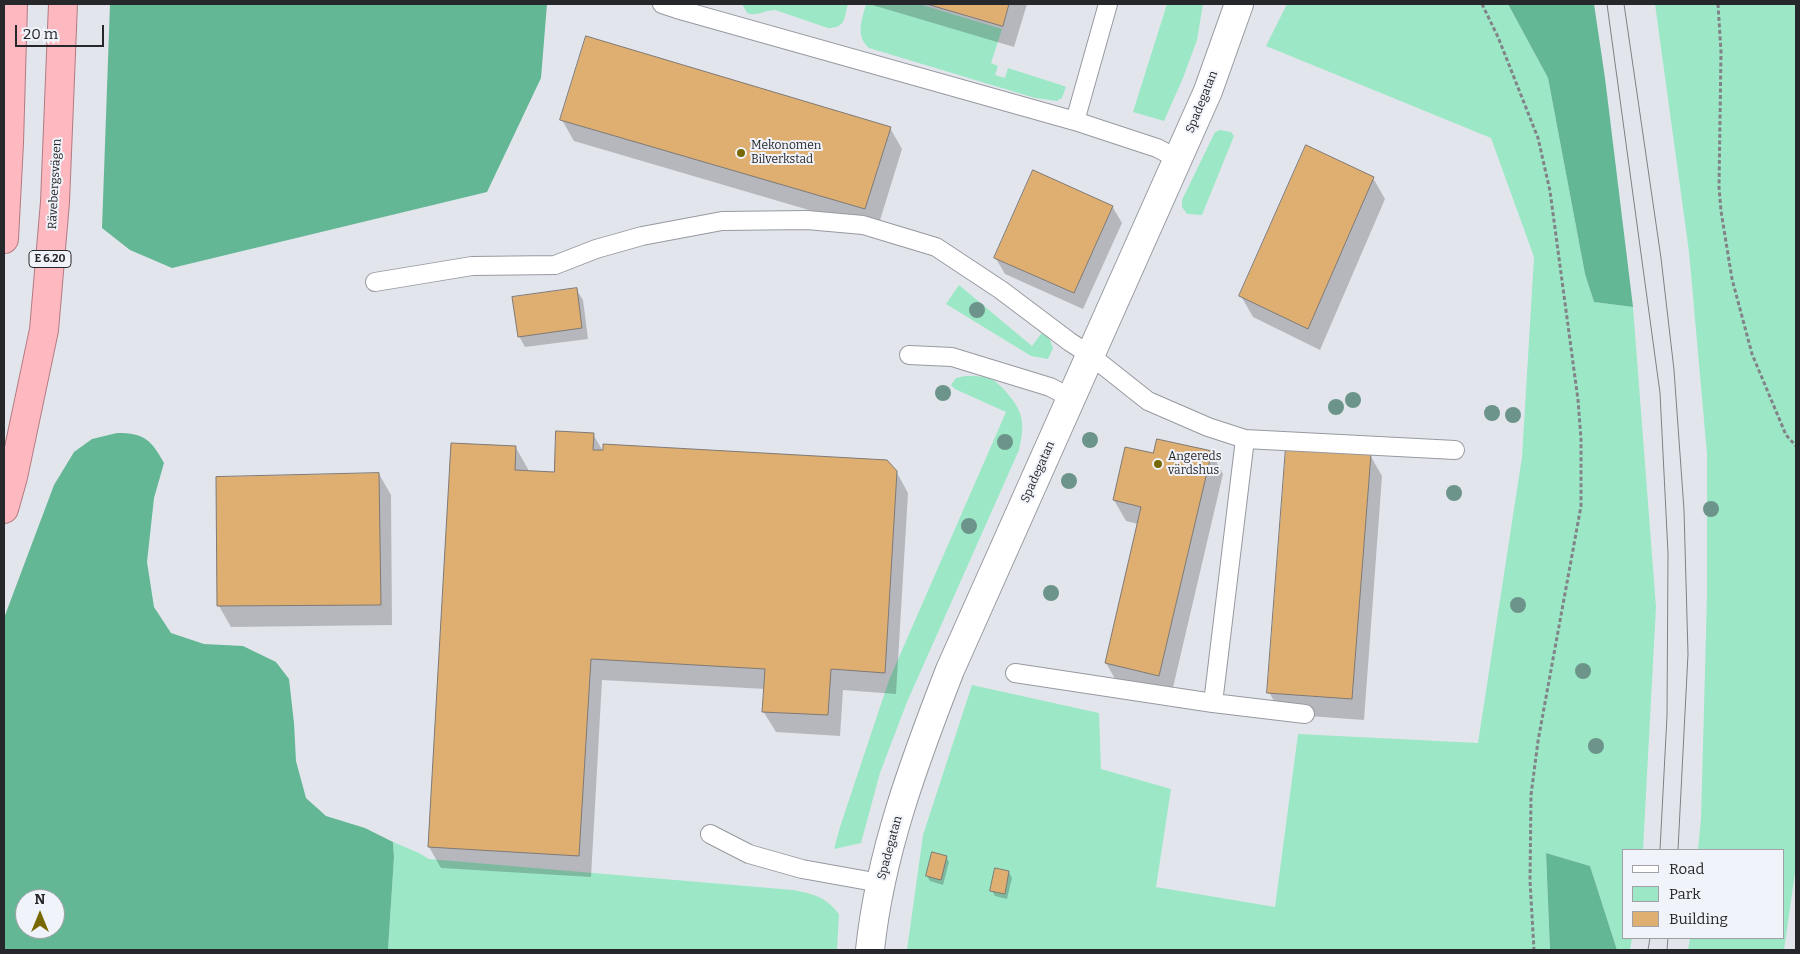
<!DOCTYPE html>
<meta charset="utf-8">
<style>
body{margin:0}
#map{position:relative;width:1800px;height:954px;overflow:hidden;background:#e3e5ed;font-family:Bitter,serif}
canvas{display:block}
.frame{position:absolute;inset:0;border:5px solid #26272a;pointer-events:none}
.legend{position:absolute;left:1622px;top:849px;width:162px;height:90px;box-sizing:border-box;background:#f1f3fa;border:1px solid #a0a1a7;margin:0;padding:6px 9px;list-style:none;font-size:15px;color:#26272a}
.legend li{display:flex;align-items:center;gap:10px;height:25px}
.legend b{width:25px;border:1px solid #a0a1a7}
.north{position:absolute;left:15px;top:889px;width:50px;height:50px;box-sizing:border-box;background:#f1f3fa;border:1px solid #a0a1a7;border-radius:50%;rotate:0deg;font-size:14px;font-weight:700;line-height:20px;text-align:center;color:#26272a}
.north::after{content:'';display:block;margin:auto;width:18px;height:22px;background:#776900;clip-path:polygon(50% 0,100% 100%,50% 72%,0 100%)}
.scale{position:absolute;left:15px;top:25px;width:89px;height:22px;box-sizing:border-box;border:2px solid #26272a;border-top:0;padding-left:6px;font-size:15px;line-height:18px;white-space:nowrap;color:#26272a;-webkit-text-stroke:4px #f1f3fa;paint-order:stroke}
</style>
<div id="map">
<canvas width="1800" height="954"></canvas>
<div class="frame"></div>
<ul class="legend">
<li><b style="height:6px;background:#fff"></b>Road</li>
<li><b style="height:14px;background:#9ce8c6"></b>Park</li>
<li><b style="height:14px;background:#dfae71"></b>Building</li>
</ul>
<div class="north">N</div>
<div class="scale">20 m</div>
</div>
<script>
const ctx = document.querySelector('canvas').getContext('2d');
ctx.lineJoin = 'round';
function fill(path, color) {
  ctx.fillStyle = color;
  ctx.fill(path, 'evenodd');
}
function trace(path, color, width, dash) {
  ctx.strokeStyle = color;
  ctx.lineWidth = width;
  ctx.lineCap = dash ? 'butt' : 'round';
  ctx.setLineDash(dash || []);
  ctx.stroke(path);
}
function drawText(font, color, halo, rows, align = 'center') {
  ctx.font = font + ' Bitter,serif';
  ctx.lineWidth = 4;
  ctx.setLineDash([]);
  ctx.textBaseline = 'middle';
  ctx.strokeStyle = halo;
  ctx.fillStyle = color;
  for (const [text, x, y, turn = 0] of rows) {
    ctx.save();
    ctx.translate(x, y);
    ctx.rotate((+turn || 0) * Math.PI / 180);
    ctx.textAlign = isNaN(turn) ? turn : align;
    if (halo) ctx.strokeText(text, 0, 0);
    ctx.fillText(text, 0, 0);
    ctx.restore();
  }
}
const green = new Path2D(`
 M742 4H848C844 18 846 28 828 28L775 10C765 10 756 17 747 13Z
 M866 4 901 5 902 4H919L1002 29 991 63 998 66 995 75 1005 78 1008 68 1061 85 1066 87 1062 98 1057 101 1035 98 869 48C855 36 862 19 866 4Z
 M1167 4H1203L1197 40 1183 78 1164 121 1133 112Z
 M1287 4H1508L1548 78 1585 274 1594 302 1633 307 1656 607 1643 850H1624V938H1632L1630 950H1617L1590 866 1546 853 1550 950H907L923 835 972 685 1099 713 1101 769 1171 789 1156 887 1275 907 1298 734 1478 743 1522 457 1534 257 1491 138 1266 46Z
 M1655 4H1796V866L1784 950H1688L1690 938H1784V850H1698L1701 819 1707 595V454L1689 252Z
 M1220 130 1231 132 1234 136 1202 215 1187 214 1182 207V200L1215 132Z
 M959 285 1032 346 1044 330 1047 332 1053 348 1048 359 1031 356 946 304Z
 M965 376C973 376 982 376 989 378 996 381 1002 387 1007 393 1024 412 1025 425 1019 450L907 702 880 773 861 843 834 849 840 827 889 680 1006 412 955 389 951 385 956 378Z
 M393 842 419 853 429 859 793 890C814 894 826 897 839 914L837 950H388L394 857Z`);
const forest = new Path2D(`
 M110 4H547L541 78 487 192 172 268 130 250 102 228Z
 M1508 4H1594L1605 78 1633 307 1594 302 1585 274 1548 78Z
 M117 433C145 433 151 440 164 463L154 498 147 562 154 607 171 633 204 644 243 646 276 662 289 679 294 723 296 761 306 798 326 816 365 828 393 842 394 857 388 950H4V618L54 485 74 452 92 439ZM25 899H55V929H25Z
 M1546 853 1590 866 1617 950H1550Z`);
const shadow = new Path2D(`
 M869 4H1027L1014 47Z
 M562 120 890 128 902 149 877 230 574 141Z
 M1373 178 1385 199 1320 350 1253 317 1241 296Z
 M1112 206 1122 223 1083 309 1005 274 995 257Z
 M576 289 583 300 588 339 525 347 519 336Z
 M593 434 604 453 896 471 908 493 896 694 843 690 840 736 776 732 763 711 765 689 602 680 591 877 441 868 429 847 453 444 516 448 528 469V472L555 474Z
 M1126 448 1154 455 1211 452 1223 474 1171 696 1118 684 1106 663 1138 524 1126 521 1114 500Z
 M1370 455 1382 476 1364 720 1281 714 1269 692Z
 M379 474 391 495 392 625 231 627 219 606Z
 M946 857 949 862 943 885 930 881 927 876Z
 M1009 872 1012 878 1007 899 995 896 992 891Z`);
const building = new Path2D(`
 M927 4H1009L1003 26Z
 M586 36 891 127 865 209 560 120Z
 M1306 145 1374 177 1308 329 1239 296Z
 M1033 170 1113 206 1074 293 994 258Z
 M577 288 582 328 518 337 512 297Z
 M556 431 594 433 593 450H603V444L887 460 897 471 885 673 831 669 828 715 762 712 765 669 591 659 579 856 428 847 451 443 516 446 515 470 554 472Z
 M1157 439 1212 451 1159 676 1105 663 1141 507 1113 500 1125 447 1153 453Z
 M1286 447 1371 454 1352 699 1267 693Z
 M379 473 381 605 217 606 216 477Z
 M932 852 947 856 941 880 926 876Z
 M995 868 1009 871 1005 894 990 891Z`);
const path = new Path2D(`
 M1482 4 1498 37 1538 138 1550 191 1578 400 1581 439V506L1538 741 1531 795 1530 881 1534 950
 M1718 4 1721 52 1719 187 1721 211 1732 279 1752 354 1786 435 1796 446`);
const service = new Path2D(`
 M662 4 677 9 1075 121 1157 148 1178 159
 M1075 121 1108 4
 M375 282 472 266 555 265 596 249 642 236 722 221 807 220 863 225 936 247 1001 290 1070 342 1090 355 1148 401 1208 427 1245 439 1213 703
 M909 355 952 357 1050 387 1071 398
 M1245 439 1455 450
 M1015 673 1213 703 1305 714
 M710 834 749 854 802 869 880 883`);
const minor = new Path2D(`
 M870 950C880 853 915 760 950 670L1208 91 1239 4`);
const trunk = new Path2D(`
 M4 239 9 143 13 4
 M4 509 13 477 44 330 55 202 63 4`);
const tram = new Path2D(`
 M1607 4 1660 393 1668 553 1667 716 1660 850
 M1624 4 1661 258 1674 370 1684 510 1688 654 1678 850
 M1648 950 1650 938
 M1667 950 1668 938`);
const trees = [
 [977,310],
 [943,393],
 [1353,400],
 [1336,407],
 [1492,413],
 [1513,415],
 [1090,440],
 [1005,442],
 [1069,481],
 [1454,493],
 [1711,509],
 [969,526],
 [1051,593],
 [1518,605],
 [1583,671],
 [1596,746]
];
const markers = [
 [741,153,5,"#776900"],
 [1158,464,5,"#776900"]
];
const shields = [
 [50,259,42]
];
const shieldNames = [
 ["E 6.20",50,259]
];
const streetNames = [
 ["Spadegatan",1202,102,-68],
 ["Rävebergsvägen",55,184,-87],
 ["Spadegatan",1038,472,-66],
 ["Spadegatan",890,848,-75]
];
const poiNames = [
 ["Mekonomen",751,146],
 ["Bilverkstad",751,160],
 ["Angereds",1168,457],
 ["värdshus",1168,471]
];
fill(green, '#9ce8c6');
fill(forest, '#64b795');
fill(shadow, '#0003');
fill(building, '#dfae71');
trace(building, '#7e7974', 1);
trace(service, '#9799a0', 20);
trace(minor, '#9799a0', 30);
trace(trunk, '#b27a80', 30);
trace(path, '#818388', 3, [4, 2.5]);
trace(service, '#fff', 18);
trace(minor, '#fff', 28);
trace(trunk, '#feb8bf', 28);
trace(tram, '#7f8085', 1);
ctx.fillStyle = '#6d948b';
for (const [x, y] of trees) {
  ctx.beginPath();
  ctx.arc(x, y, 8, 0, 2 * Math.PI);
  ctx.fill();
}
for (const [x, y, r, color] of markers) {
  const dot = new Path2D();
  dot.arc(x, y, r, 0, 2 * Math.PI);
  ctx.fillStyle = color;
  ctx.fill(dot);
  trace(dot, '#f1f3fa', 2);
}
for (const [x, y, w] of shields) {
  const box = new Path2D();
  box.roundRect(x - w / 2, y - 8.5, w, 17, 4);
  ctx.fillStyle = '#f1f3fa';
  ctx.fill(box);
  trace(box, '#26272a', 1);
}
drawText('bold 11px', '#26272a', null, shieldNames);
drawText('12px', '#26272a', '#f1f3fa', streetNames);
drawText('12px', '#26272a', '#f1f3fa', poiNames, 'left');
</script>
